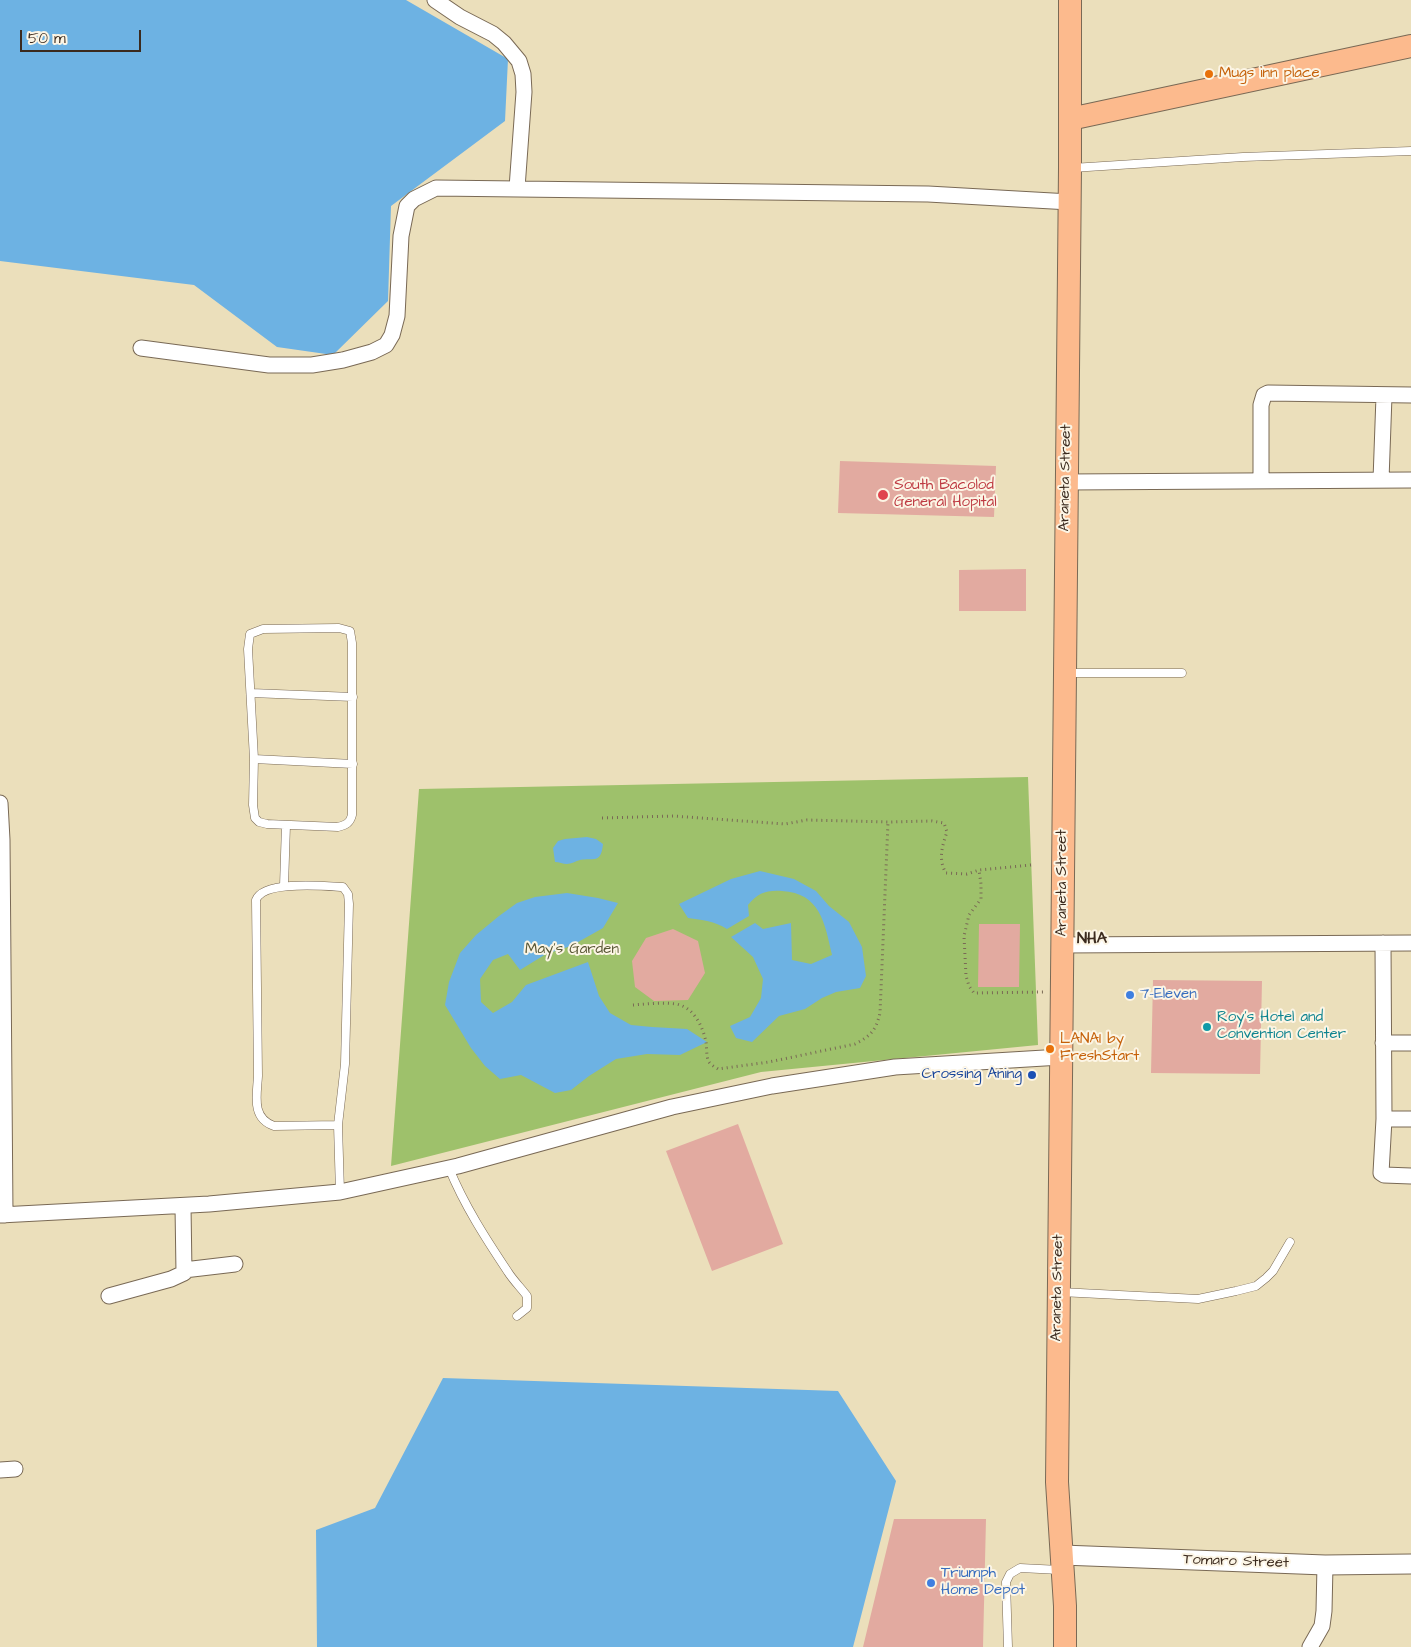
<!DOCTYPE html>
<style>
body{margin:0}
#map{position:relative;width:1411px;height:1647px;overflow:hidden;background:#ebdfbb;font-family:"Architects Daughter",sans-serif}
canvas{display:block}
.scale{position:absolute;left:20px;top:30px;width:121px;height:22px;box-sizing:border-box;border:2px solid #3b2a1e;border-top:0;padding-left:6px;font-size:15px;line-height:18px;white-space:nowrap;color:#3b2a1e;-webkit-text-stroke:4px #fcf5e5;paint-order:stroke}
</style>
<div id="map">
<canvas width="1411" height="1647"></canvas>
<div class="scale">50 m</div>
</div>
<script>
const ctx = document.querySelector('canvas').getContext('2d');
ctx.lineJoin = 'round';
function fill(path, color) {
  ctx.fillStyle = color;
  ctx.fill(path, 'evenodd');
}
function trace(path, color, width, dash) {
  ctx.strokeStyle = color;
  ctx.lineWidth = width;
  ctx.lineCap = dash ? 'butt' : 'round';
  ctx.setLineDash(dash || []);
  ctx.stroke(path);
}
function drawText(font, color, halo, rows, align = 'center') {
  ctx.font = font + ' "Architects Daughter",sans-serif';
  ctx.lineWidth = 4;
  ctx.setLineDash([]);
  ctx.textBaseline = 'middle';
  ctx.strokeStyle = halo;
  ctx.fillStyle = color;
  for (const [text, x, y, turn = 0] of rows) {
    ctx.save();
    ctx.translate(x, y);
    ctx.rotate((+turn || 0) * Math.PI / 180);
    ctx.textAlign = isNaN(turn) ? turn : align;
    if (halo) ctx.strokeText(text, 0, 0);
    ctx.fillText(text, 0, 0);
    ctx.restore();
  }
}
const green = new Path2D(`
 M1028 777 1038 1045 761 1072 391 1166 419 789Z`);
const water = new Path2D(`
 M0 0H406L508 59 505 121 391 206 388 301 333 355 277 347 194 285 0 261Z
 M587 837 596 839 603 844C601 865 593 857 580 860 576 861 571 864 567 864 563 864 559 862 555 862L553 848 558 841 565 839Z
 M760 871 794 879 816 891 829 906 849 922 862 947 866 976 860 988 836 992 822 998 805 1009 779 1016 752 1042 736 1038 730 1026 750 1017 761 998 763 979 753 957 731 937 755 923 763 929 791 923 792 960 811 964 832 955C825 923 820 893 782 891 766 890 758 893 748 905L749 916 727 929C714 921 703 920 688 918L679 904 731 879Z
 M567 893 598 898 618 903 603 928 571 946 546 954 520 970 508 954 493 960 480 979 481 1002 493 1013 512 1002 526 985 588 962 599 996 610 1013 631 1025 652 1027 687 1029 707 1042 680 1055 647 1054 616 1059 589 1076 571 1090 555 1093 521 1075 500 1079 485 1066 471 1048 445 1005 449 982 460 953 476 935 499 916 517 903 535 897Z
 M443 1378 838 1391 896 1481 853 1647H317L316 1530 375 1508Z`);
const building = new Path2D(`
 M840 461 996 466 994 517 838 513Z
 M1026 569V611H959V570Z
 M979 924H1020L1019 987H978Z
 M673 929 698 941 705 973 688 1000 654 1001 635 987 632 961 646 938Z
 M1153 980 1262 981 1260 1074 1151 1073Z
 M738 1124 783 1244 712 1271 666 1151Z
 M894 1519H986L983 1647H863Z`);
const path = new Path2D(`
 M602 818 673 816 785 824 807 820 888 822 932 821 944 823 947 832C942 846 938 860 946 873L967 874 979 870
 M1031 865 979 870 981 884V899L969 915 964 936 966 976 969 986 974 993 1044 992
 M633 1005C647 1004 662 1002 676 1004 694 1007 703 1027 706 1042 707 1048 706 1057 709 1062 711 1065 715 1067 718 1069L769 1062 855 1044C871 1036 876 1030 880 1013L888 822`);
const service = new Path2D(`
 M1072 168 1243 157 1411 151
 M339 628 350 631 352 643V815C350 823 346 825 338 827L267 824 259 822 255 818 253 805 254 759 248 649 250 634 263 629Z
 M1067 673H1182
 M251 693 353 697
 M254 759 353 764
 M284 886 286 825
 M338 1125 274 1126C251 1118 257 1095 258 1076L256 900C263 880 325 886 343 887L348 894 349 904 345 1064 338 1125 340 1192
 M449 1168C464 1205 486 1239 508 1272 513 1280 521 1288 527 1296V1308L517 1316
 M1060 1292 1198 1299 1236 1291 1256 1286 1266 1278 1273 1271 1290 1242
 M1008 1647 1006 1582 1010 1574 1020 1568 1060 1570`);
const minor = new Path2D(`
 M435 0 460 17 493 34 504 43 519 61 523 74 524 92 517 188
 M141 348 269 365H312L343 360 372 352 386 345 392 335 397 316 401 236 407 206 414 199 436 188 928 194 1070 202
 M1381 480 1384 396
 M1261 481V405L1264 395 1268 393 1411 395
 M1066 482 1411 480
 M0 803 2 840 5 1215
 M1383 943 1384 1119 1381 1173 1384 1175 1411 1176
 M1062 945 1411 943
 M1383 1043H1411
 M1384 1119H1411
 M0 1215 209 1204 340 1192 458 1166 672 1107 772 1086 895 1067 1061 1057
 M184 1270 235 1264
 M109 1296 171 1279 184 1273 183 1206
 M0 1470 15 1469
 M1310 1647 1322 1626 1324 1611 1325 1565`);
const tertiary = new Path2D(`
 M1062 1555 1325 1565 1411 1564`);
const primary = new Path2D(`
 M1070 119 1411 46
 M1065 1647V1606L1057 1482 1070 168V0`);
const markers = [
 [1209,74,5,"#e8710a"],
 [883,495,6,"#e0444e"],
 [1130,995,5,"#3f7fe0"],
 [1207,1027,5,"#0f9aa8"],
 [1050,1049,5,"#e8710a"],
 [1032,1075,5,"#1a4fb4"],
 [931,1583,5,"#3f7fe0"]
];
const foodNames = [
 ["Mugs inn place",1219,74],
 ["LANAI by",1060,1040],
 ["FreshStart",1060,1057]
];
const streetNames = [
 ["Araneta Street",1066,478,-89],
 ["Araneta Street",1063,883,-90],
 ["Araneta Street",1058,1288,-89],
 ["Tomaro Street",1236,1562,2]
];
const healthNames = [
 ["South Bacolod",894,486],
 ["General Hopital",894,503]
];
const parkNames = [
 ["May's Garden",572,950]
];
const shopNames = [
 ["7-Eleven",1140,995],
 ["Triumph",941,1574],
 ["Home Depot",941,1591]
];
const cultureNames = [
 ["Roy's Hotel and",1217,1018],
 ["Convention Center",1217,1035]
];
const transitNames = [
 ["Crossing Aning",1022,1075]
];
const neighbourhoodNames = [
 ["NHA",1092,940]
];
fill(green, '#9ec16b');
fill(water, '#6db2e3');
fill(building, '#e2aaa0');
trace(service, '#796955', 9);
trace(minor, '#796955', 17);
trace(tertiary, '#796955', 21);
trace(primary, '#796955', 24);
trace(path, '#796955', 3, [1, 4]);
trace(service, '#fff', 8);
trace(minor, '#fff', 15);
trace(tertiary, '#fff', 19);
trace(primary, '#fcba8d', 22);
for (const [x, y, r, color] of markers) {
  const dot = new Path2D();
  dot.arc(x, y, r, 0, 2 * Math.PI);
  ctx.fillStyle = color;
  ctx.fill(dot);
  trace(dot, '#fcf5e5', 2);
}
drawText('15px', '#c56008', '#fcf5e5', foodNames, 'left');
drawText('15px', '#3b2a1e', '#fcf5e5', streetNames);
drawText('15px', '#be3a42', '#fcf5e5', healthNames, 'left');
drawText('15px', '#595735', '#fcf5e5', parkNames);
drawText('15px', '#366cbe', '#fcf5e5', shopNames, 'left');
drawText('15px', '#0d838f', '#fcf5e5', cultureNames, 'left');
drawText('15px', '#164399', '#fcf5e5', transitNames, 'right');
drawText('bold 16px', '#3b2a1e', '#fcf5e5', neighbourhoodNames);
</script>
